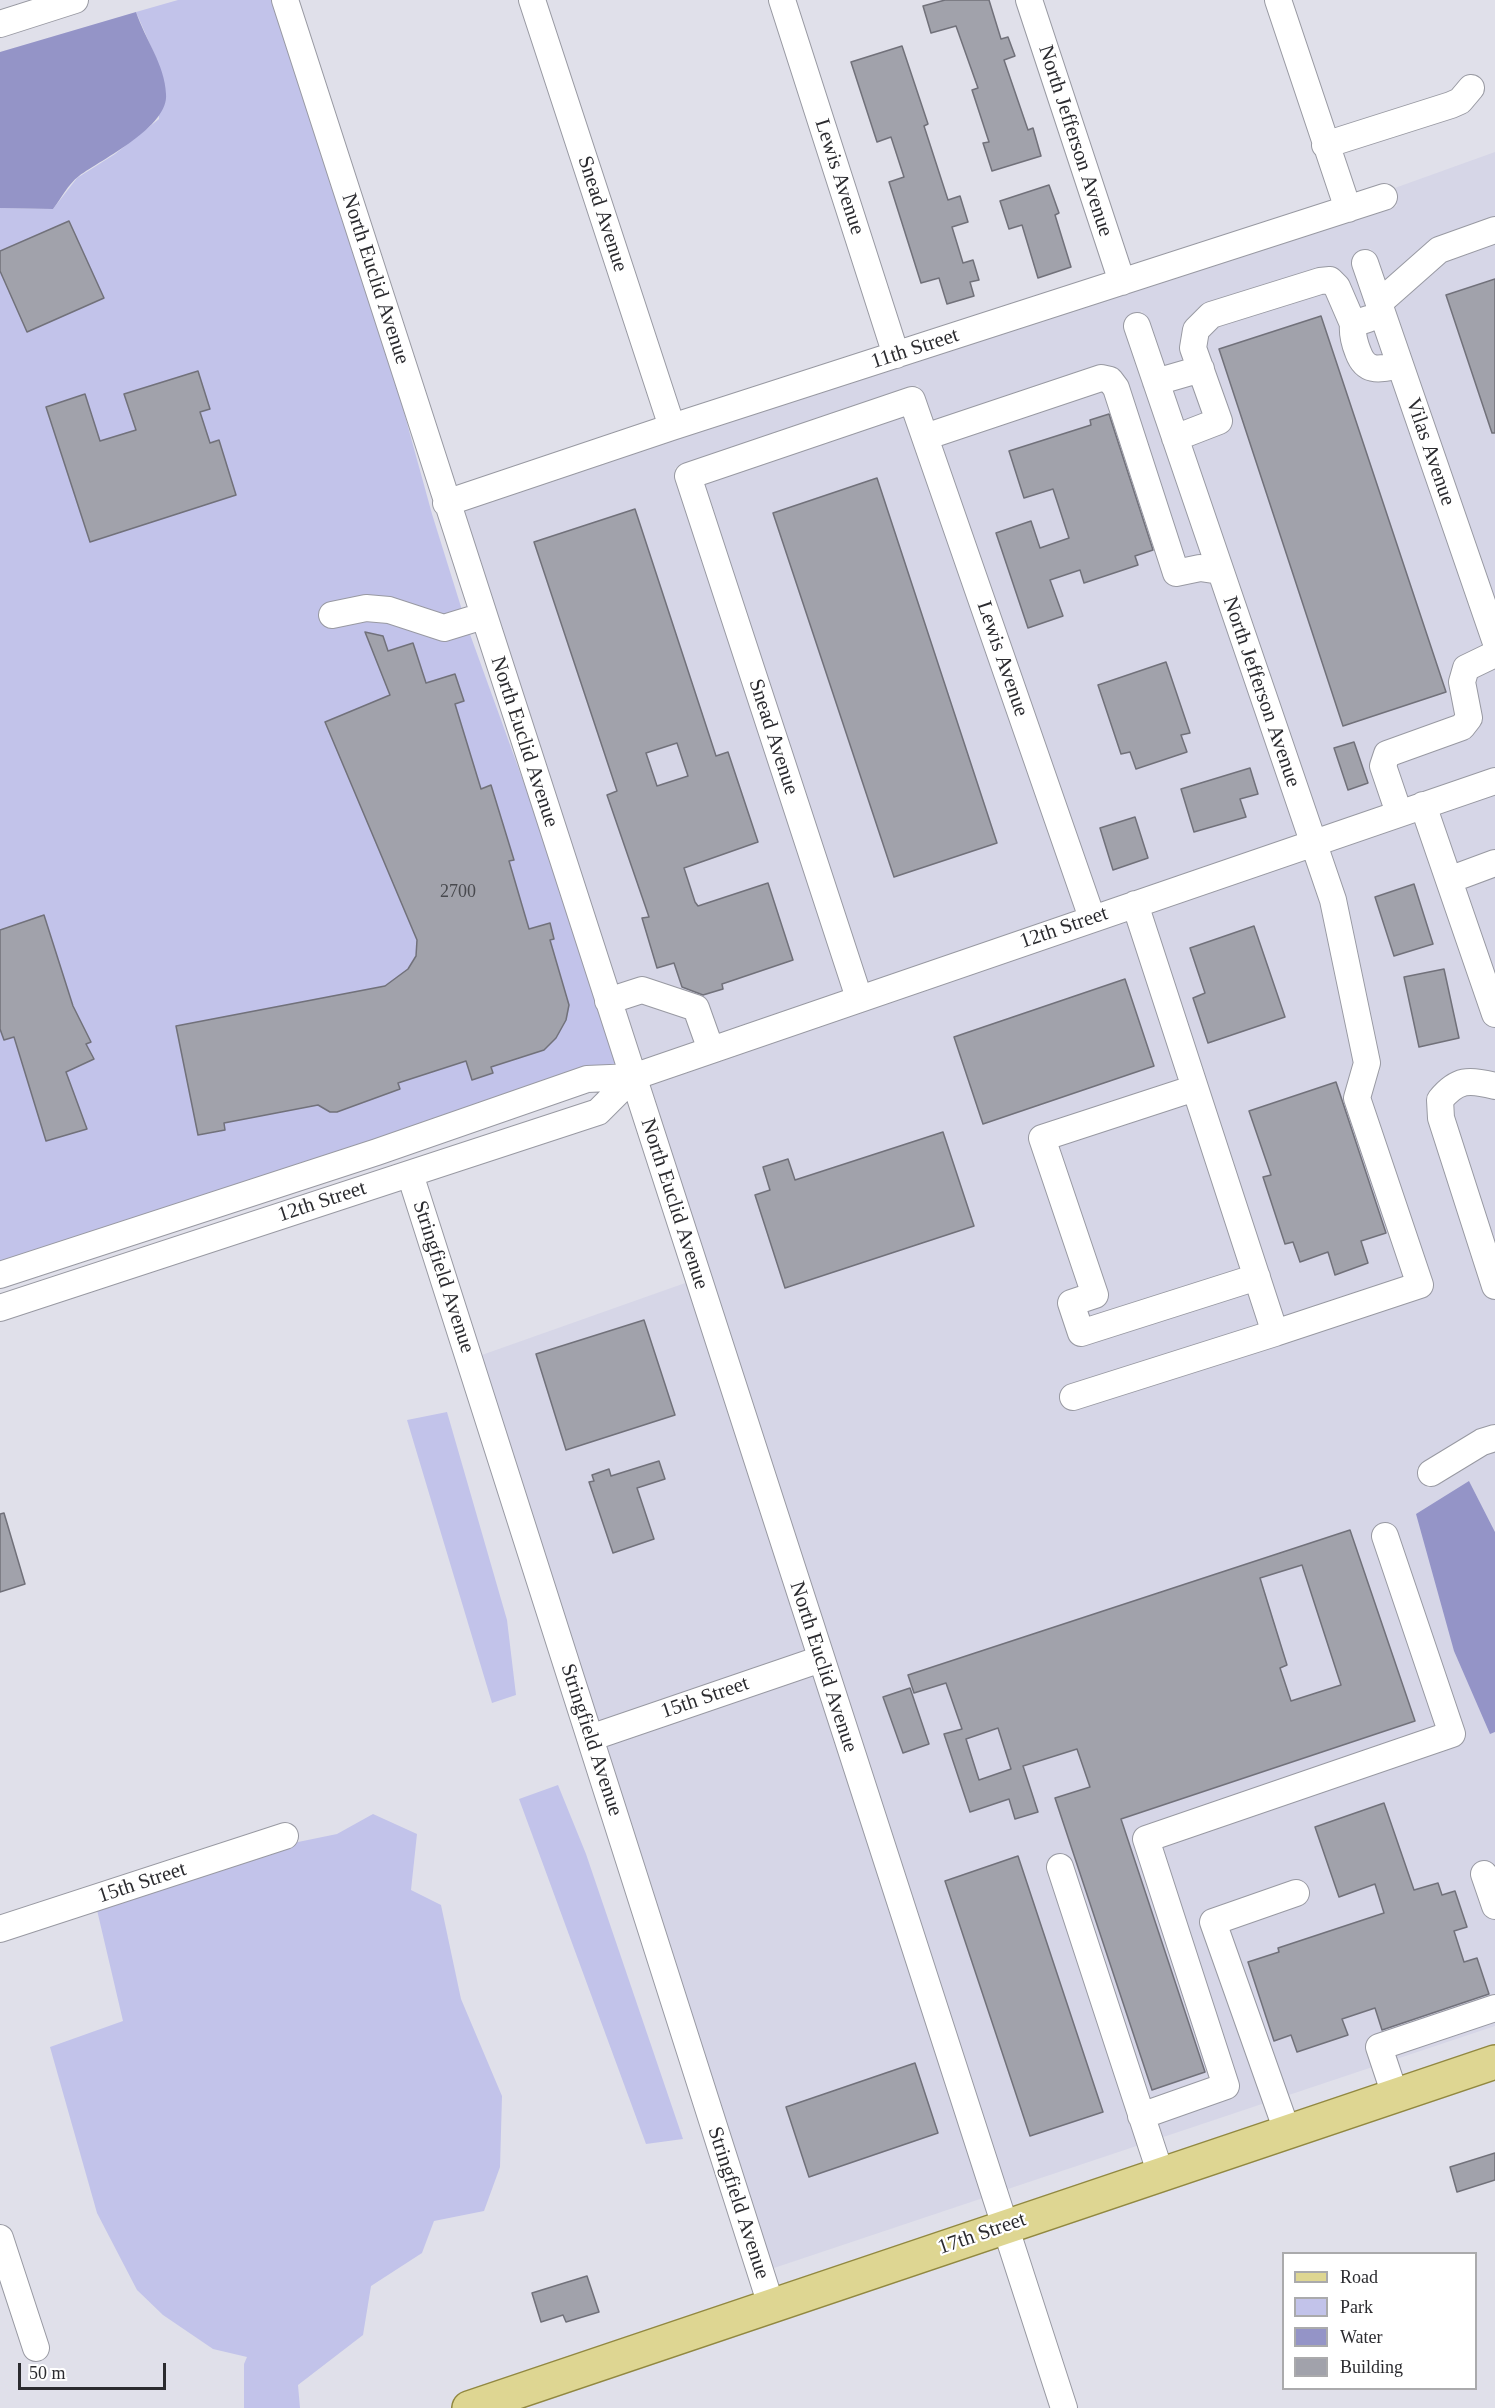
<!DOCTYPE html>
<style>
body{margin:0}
#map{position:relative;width:1495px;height:2408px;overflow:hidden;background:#e0e0ea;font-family:"Times New Roman",serif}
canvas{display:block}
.legend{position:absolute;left:1282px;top:2252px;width:195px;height:138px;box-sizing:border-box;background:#fff;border:2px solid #aaaaac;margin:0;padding:8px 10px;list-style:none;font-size:18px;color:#2b2b2f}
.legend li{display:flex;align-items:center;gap:12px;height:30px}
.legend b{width:30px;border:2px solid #aaaaac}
.scale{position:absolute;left:18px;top:2363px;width:148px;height:27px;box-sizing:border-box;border:3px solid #2b2b2f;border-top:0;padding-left:8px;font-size:18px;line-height:21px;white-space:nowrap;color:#2b2b2f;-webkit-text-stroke:4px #fff;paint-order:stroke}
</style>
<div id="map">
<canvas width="1495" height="2408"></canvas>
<ul class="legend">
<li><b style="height:8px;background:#ded692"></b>Road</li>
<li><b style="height:16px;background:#c2c3ea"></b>Park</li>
<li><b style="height:16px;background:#9494c7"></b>Water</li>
<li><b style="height:16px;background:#a1a2ab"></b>Building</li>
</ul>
<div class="scale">50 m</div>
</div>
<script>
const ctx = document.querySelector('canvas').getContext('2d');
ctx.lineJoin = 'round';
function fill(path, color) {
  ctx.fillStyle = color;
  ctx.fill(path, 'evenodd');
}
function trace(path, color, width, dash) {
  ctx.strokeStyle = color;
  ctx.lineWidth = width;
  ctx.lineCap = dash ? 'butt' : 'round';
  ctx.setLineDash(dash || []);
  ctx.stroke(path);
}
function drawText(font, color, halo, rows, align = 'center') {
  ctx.font = font + ' "Times New Roman",serif';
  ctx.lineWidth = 4.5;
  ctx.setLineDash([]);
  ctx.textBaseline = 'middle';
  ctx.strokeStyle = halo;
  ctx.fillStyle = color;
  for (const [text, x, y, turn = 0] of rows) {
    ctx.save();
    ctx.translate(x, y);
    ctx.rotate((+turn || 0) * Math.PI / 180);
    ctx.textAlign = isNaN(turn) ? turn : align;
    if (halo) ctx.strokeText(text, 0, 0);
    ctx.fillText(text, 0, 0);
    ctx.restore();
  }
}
const built = new Path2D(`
 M1495 152V218L1383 284 1371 249 1352 256 1367 298 1364 301 1370 308 1495 671V769L1319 829 1142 311 1124 319 1300 835 1097 904 918 385 899 392 1078 911 865 984 694 462 675 468 846 990 639 1063 460 510 676 438 1397 206 1392 189Z
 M1495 242V609L1391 307 1444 260Z
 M1495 793V1426L1479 1431 1417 1468 1428 1488 1495 1450V1532L1469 1481 1490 1733 1495 1732V2026L1005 2190 646 1085 1307 857 1323 902 1360 1076 1380 1072 1343 898 1326 850Z
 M688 1282 807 1651 596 1723 479 1356Z
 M814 1673 986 2197 771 2269 603 1745Z`);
const green = new Path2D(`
 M178 0H275L386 347 432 514 467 626 551 858 619 1067 373 1142 0 1262V208L53 209 77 178 115 154 159 119 156 58 136 12Z
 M447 1412 507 1620 516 1695 492 1703 407 1420Z
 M558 1785 586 1854 683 2139 646 2144 519 1799Z
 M373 1814 417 1834 411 1890 441 1905 461 1999 502 2096 500 2167 484 2211 434 2221 422 2253 371 2286 363 2335 298 2385 300 2408H244V2364L247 2357 213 2349 163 2315 137 2290 97 2213 50 2047 123 2021 97 1910 298 1842 337 1834Z`);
const water = new Path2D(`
 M136 12C145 39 165 65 166 94 169 127 102 159 79 176 68 184 61 199 53 209L0 208V52Z
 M1469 1481 1495 1532V1732L1490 1734 1454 1651 1416 1514Z`);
const building = new Path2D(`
 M945 0H989L1001 39 1008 37 1015 56 1004 60 1028 130 1033 128 1041 156 992 171 983 143 989 142 972 90 978 88 956 26 931 33 923 6Z
 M902 46 928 124 924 126 948 200 960 196 968 222 952 227 963 263 973 260 979 280 970 282 974 296 947 304 939 278 921 283 889 182 904 177 891 137 877 142 851 62Z
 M1049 185 1059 213 1055 215 1071 267 1038 278 1022 225 1009 229 1000 201Z
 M69 221 104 298 27 332 0 271V251Z
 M1495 279V433H1492L1446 295Z
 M1321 316 1446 692 1343 726 1219 349Z
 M198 371 210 409 200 412 210 443 219 440 236 495 90 542 46 407 85 394 100 441 136 430 124 394Z
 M1109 414 1153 550 1135 556 1138 565 1084 583 1080 570 1050 580 1063 616 1028 628 996 533 1031 521 1040 548 1069 538 1053 489 1024 498 1009 451 1091 425 1090 420Z
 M877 478 997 843 894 877 773 513Z
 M635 509 716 756 728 752 758 842 684 868 695 902 698 906 768 883 793 960 722 984 723 989 703 995 682 987 674 963 657 968 642 918 649 917 607 795 617 791 534 542ZM677 743 688 776 657 786 646 753Z
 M365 632 383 636 388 651 413 643 426 683 455 674 464 701 455 704 481 789 491 785 514 860 509 861 529 929 550 923 554 939 550 940 569 1005 566 1020 556 1038 544 1050 491 1067 493 1073 472 1080 466 1061 398 1083 400 1089 337 1112H330L318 1105 224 1123 225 1130 198 1135 176 1026 385 986 408 969 416 956 417 940 325 722 390 695Z
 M1166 662 1190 733 1181 735 1187 752 1136 769 1130 752 1121 754 1098 685Z
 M1354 742 1368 783 1348 790 1334 748Z
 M1250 768 1258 794 1240 799 1246 817 1194 832 1181 789Z
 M1135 817 1148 858 1113 870 1100 828Z
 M1414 884 1433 944 1394 956 1375 897Z
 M44 915 73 1006 91 1042 86 1044 94 1059 66 1072 87 1129 46 1141 14 1037 4 1040 0 1029V930Z
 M1254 926 1285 1017 1208 1043 1193 998 1205 993 1190 948Z
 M1444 969 1459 1038 1419 1047 1404 977Z
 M1125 979 1154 1066 983 1124 954 1037Z
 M1336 1082 1386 1233 1361 1241 1368 1263 1335 1275 1328 1252 1300 1262 1293 1242 1285 1244 1263 1177 1271 1175 1249 1111Z
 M943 1132 974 1226 785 1288 755 1195 770 1190 763 1167 788 1159 795 1180Z
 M644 1320 675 1415 566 1450 536 1354Z
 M659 1461 665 1479 637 1488 654 1539 613 1553 589 1482 594 1481 592 1475 609 1469 611 1476Z
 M4 1513 25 1584 0 1592V1514Z
 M1350 1530 1415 1721 1121 1819 1205 2072 1152 2090 1055 1798 1090 1787 1077 1749 1023 1766 1038 1812 1015 1819 1009 1799 970 1812 944 1734 962 1729 946 1683 914 1693 908 1675ZM1302 1565 1341 1685 1291 1701 1280 1668 1287 1665 1260 1578ZM998 1728 1011 1769 979 1780 966 1739Z
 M910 1688 929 1744 903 1753 883 1697Z
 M1384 1803 1414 1890 1438 1883 1442 1895 1455 1891 1467 1927 1454 1931 1464 1962 1477 1958 1489 1994 1382 2030 1375 2008 1342 2019 1348 2035 1297 2052 1291 2035 1274 2041 1248 1962 1279 1952 1278 1948 1384 1913 1375 1884 1339 1897 1315 1827Z
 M1018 1856 1103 2112 1030 2136 945 1881Z
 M915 2063 938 2133 809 2177 786 2107Z
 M1495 2153V2180L1457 2192 1450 2167Z
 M587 2276 599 2312 566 2322 563 2315 541 2322 532 2293Z`);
const minor = new Path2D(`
 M285 0 1064 2408
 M532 0 672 427
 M782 0 896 355
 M1029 0 1122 282
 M1278 0 1348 209
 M0 24 75 0
 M1325 145 1451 105 1460 101 1471 88
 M1365 263 1495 640
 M1379 303 1439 250 1495 230
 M1368 319 1353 324C1352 334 1354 342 1358 352 1366 374 1380 369 1400 365
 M1137 326 1333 900 1367 1063 1357 1098 1420 1285 1275 1333
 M1156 382 1201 369
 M925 437 1101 378 1110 380 1116 388 1176 573 1200 568 1220 571
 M1175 438 1219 421 1193 348 1196 330 1211 315 1320 281 1330 280 1337 287 1353 324
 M446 503 672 427 1384 197
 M332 615 366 608 389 610 444 628 483 616
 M1423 805 1495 1014
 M1399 813 1383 766 1387 754 1462 727 1469 718 1462 682 1466 668 1495 654
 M1449 880 1495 863
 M859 998 688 476 912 400 1092 918
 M608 1001 642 990 696 1008 711 1050
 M1495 1086C1469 1079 1457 1079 1440 1100L1441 1118 1495 1286
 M1195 1088 1042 1138 1095 1295 1071 1303 1081 1333 1257 1277
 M410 1174 771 2305
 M0 1275 377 1152 587 1079 633 1077 1495 781
 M0 1308 598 1112 633 1077
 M1073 1397 1275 1333 1135 904
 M1431 1473 1482 1442 1495 1438
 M590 1738 821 1659
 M1060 1867 1161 2175
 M1484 1874 1495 1906
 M0 1929 285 1836
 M1395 2095 1379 2047 1495 2008
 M1141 2116 1226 2086 1146 1839 1452 1734 1385 1536
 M1287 2131 1213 1922 1296 1893
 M0 2238 36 2348`);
const major = new Path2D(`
 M469 2408 1495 2062`);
const numberNames = [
 ["2700",458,892]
];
const streetNames = [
 ["North Jefferson Avenue",1075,141,72],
 ["Lewis Avenue",839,177,72],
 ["Snead Avenue",602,214,72],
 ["North Euclid Avenue",375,279,72],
 ["11th Street",915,349,-18],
 ["Vilas Avenue",1430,452,71],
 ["Lewis Avenue",1002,659,71],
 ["North Jefferson Avenue",1261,692,71],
 ["Snead Avenue",773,737,72],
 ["North Euclid Avenue",524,742,72],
 ["12th Street",1064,928,-19],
 ["12th Street",322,1202,-18],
 ["North Euclid Avenue",674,1204,72],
 ["Stringfield Avenue",443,1277,72],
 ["North Euclid Avenue",823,1667,72],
 ["15th Street",705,1698,-19],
 ["Stringfield Avenue",591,1740,72],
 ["15th Street",142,1883,-18],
 ["Stringfield Avenue",738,2203,72],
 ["17th Street",982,2234,-19]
];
fill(built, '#d6d6e7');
fill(green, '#c2c3ea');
fill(water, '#9494c7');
fill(building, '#a1a2ab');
trace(building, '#71717a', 1.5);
trace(minor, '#9899a2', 28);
trace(major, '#918840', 36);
trace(minor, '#fff', 26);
trace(major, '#ded692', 33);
drawText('18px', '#48494e', null, numberNames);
drawText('21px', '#2b2b2f', '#fff', streetNames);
</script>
